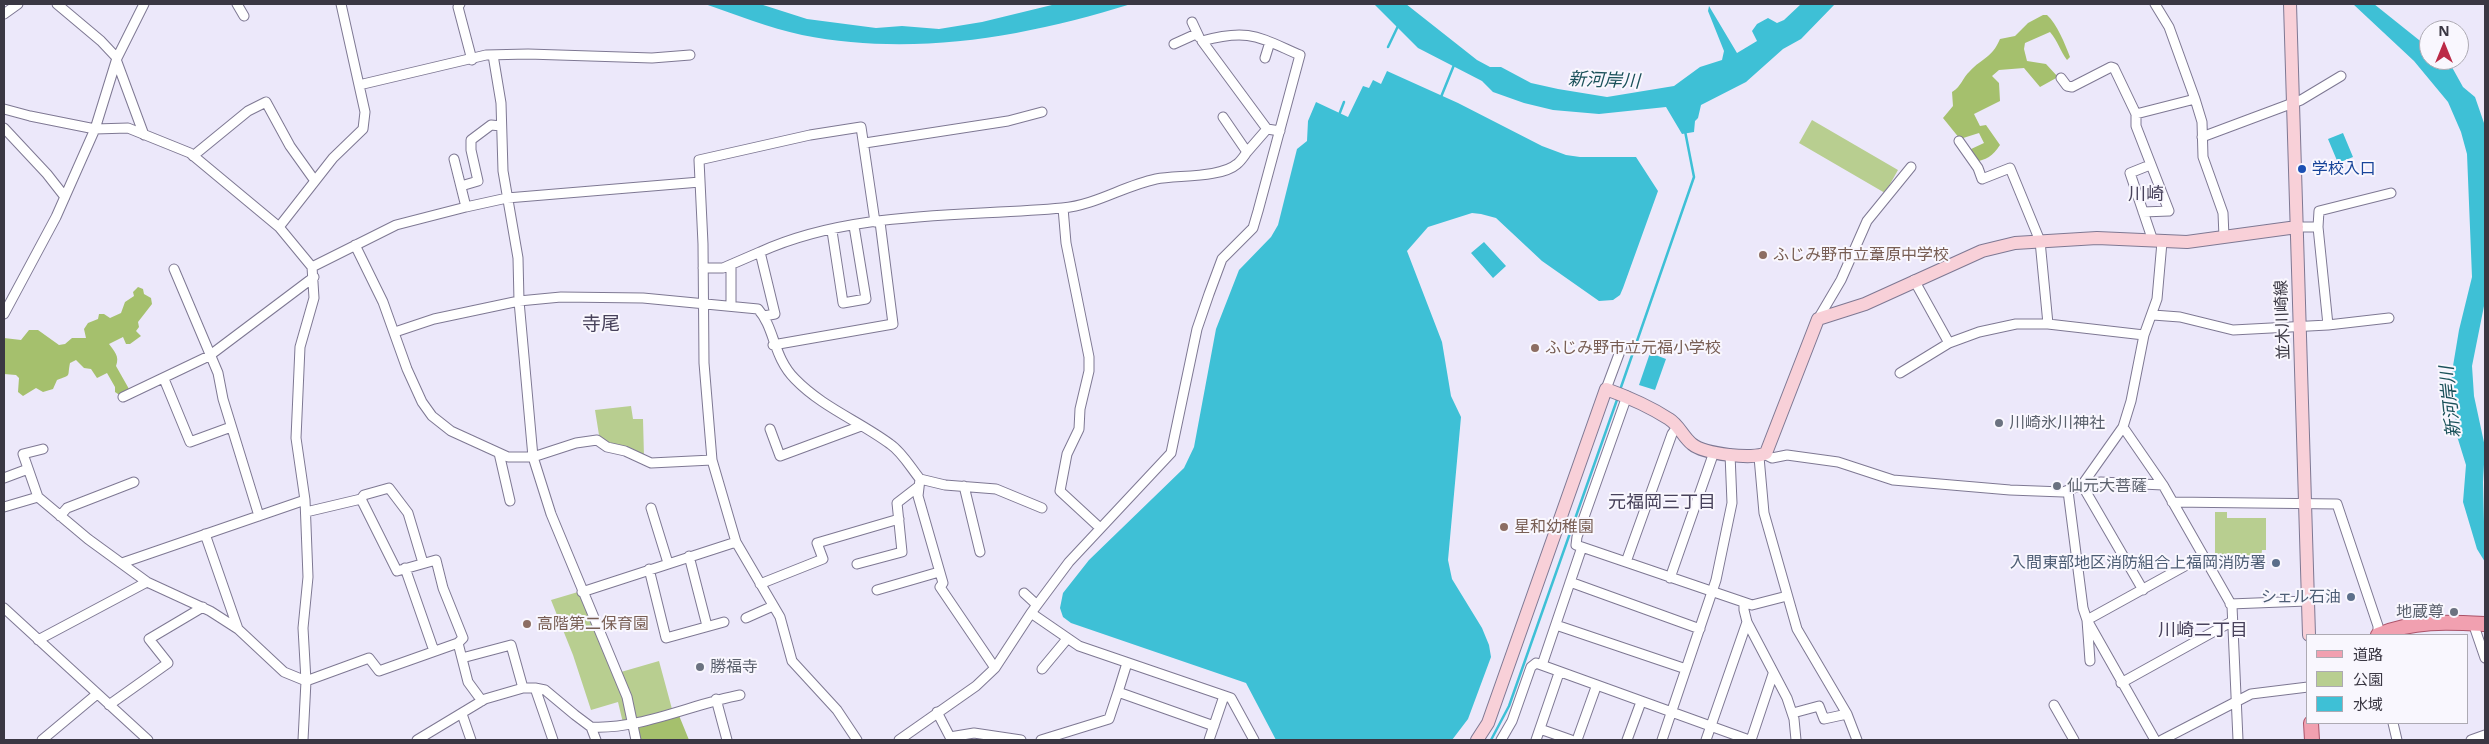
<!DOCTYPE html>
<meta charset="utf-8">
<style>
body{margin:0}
#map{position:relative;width:2489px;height:744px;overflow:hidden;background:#ece8fa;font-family:"Open Sans","Noto Sans JP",sans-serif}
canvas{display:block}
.frame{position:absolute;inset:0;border:5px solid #3a3743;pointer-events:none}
.legend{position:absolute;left:2306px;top:634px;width:162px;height:90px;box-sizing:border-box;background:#f9f7fe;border:1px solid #adaab3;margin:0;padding:6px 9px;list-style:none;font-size:15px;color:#3a3743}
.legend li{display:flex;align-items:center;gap:10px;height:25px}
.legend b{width:25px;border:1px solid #adaab3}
.north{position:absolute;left:2419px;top:20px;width:50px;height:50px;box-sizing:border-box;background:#f9f7fe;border:1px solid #adaab3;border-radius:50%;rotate:0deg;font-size:14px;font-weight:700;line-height:20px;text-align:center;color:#3a3743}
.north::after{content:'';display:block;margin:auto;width:18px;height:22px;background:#bb2a47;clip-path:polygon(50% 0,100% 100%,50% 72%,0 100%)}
</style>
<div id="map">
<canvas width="2489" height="744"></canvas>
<div class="frame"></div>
<ul class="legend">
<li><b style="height:6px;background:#f1a0b0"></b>道路</li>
<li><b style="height:14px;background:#b8ce90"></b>公園</li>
<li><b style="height:14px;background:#3ec0d6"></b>水域</li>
</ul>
<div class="north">N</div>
</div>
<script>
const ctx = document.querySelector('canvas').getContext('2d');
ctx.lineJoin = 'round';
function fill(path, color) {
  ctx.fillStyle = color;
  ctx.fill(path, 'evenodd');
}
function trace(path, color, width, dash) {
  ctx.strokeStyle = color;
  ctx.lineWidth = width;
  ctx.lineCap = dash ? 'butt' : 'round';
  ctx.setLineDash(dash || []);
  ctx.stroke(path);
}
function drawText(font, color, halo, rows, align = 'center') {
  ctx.font = font + ' "Open Sans","Noto Sans JP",sans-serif';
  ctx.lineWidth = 4;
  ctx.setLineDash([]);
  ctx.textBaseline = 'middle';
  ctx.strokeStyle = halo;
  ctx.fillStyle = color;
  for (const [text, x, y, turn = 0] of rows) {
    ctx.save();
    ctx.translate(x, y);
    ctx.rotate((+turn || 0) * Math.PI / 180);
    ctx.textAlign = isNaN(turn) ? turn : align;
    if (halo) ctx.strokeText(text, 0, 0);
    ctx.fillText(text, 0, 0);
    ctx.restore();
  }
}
const green = new Path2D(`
 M1812 120 1898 170 1885 193 1799 143Z
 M631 406 633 419H643L644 457 608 444 599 435 595 410Z
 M2215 512H2227V518H2266V550H2262L2261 558 2215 561Z
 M578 592 620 683 630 719 623 723 618 702 591 710 573 655 551 600Z
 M659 661 672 709 635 720 621 672Z`);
const forest = new Path2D(`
 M2043 15H2047C2057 24 2065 44 2070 57L2067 60C2060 51 2058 41 2050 32L2025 43 2024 49 2027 61 2046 64 2058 77 2040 87 2024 68 1999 70 1992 76 1999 83 2000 101 1974 114 1980 126 1986 125 2000 145C1993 156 1986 160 1974 162L1969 150 1984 143 1979 133 1960 139 1943 118 1953 106 1952 92C1962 86 1962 78 1970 71 1982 58 1992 58 2000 39L2015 36 2028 23Z
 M138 287 143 289 144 294 151 298 152 304 138 322 139 327 136 331 141 336 130 344H126L123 337 109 344C114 351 120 356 116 366L129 389 126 394 121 396 115 392V387L107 373 97 378 91 369 84 368 76 360 70 363C67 378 72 374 57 380L53 389 43 392 36 388 23 396 18 392 19 378 16 375 4 374V338L21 340 29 330H38L59 345 65 344 72 338H86L84 329 88 323 98 319 99 314H104L110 318 121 313 125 302 134 296 133 292Z
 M678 713 689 740H639L638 727 640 726Z`);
const water = new Path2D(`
 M705 4H760L807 19 876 28 902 26 939 29 982 22 1056 4H1131C1024 37 914 57 802 35 769 28 737 15 705 4Z
 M1374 4H1406L1477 60 1490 67H1501L1531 83 1558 89 1607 97 1674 86 1700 67 1722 60 1724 51 1708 11 1709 6 1737 53 1757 41 1752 31 1757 24 1768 18 1777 23 1784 20 1801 4H1835L1801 39 1783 49 1746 82 1701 105 1698 118 1695 121 1694 132 1682 134 1666 107 1599 114 1553 110 1524 103 1493 92 1482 81 1418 48Z
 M2353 4H2374L2429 48V60H2448L2463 87 2475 97 2484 123 2485 301 2472 366 2474 396 2485 447 2483 482 2485 562 2477 549 2463 502 2466 465 2457 436 2454 401 2450 396 2452 372 2459 330 2472 277 2467 154 2461 132 2448 102 2414 61Z
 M1387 71 1458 103 1542 146 1566 155 1580 157H1636L1658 191 1623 288 1620 295 1613 300 1599 301 1542 261 1496 218 1481 214 1472 213 1428 227 1407 251 1442 342 1451 396 1461 417 1448 560 1452 579 1482 628 1489 645 1491 657 1468 719 1452 740H1276L1246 683 1071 623 1063 617 1060 608 1063 593 1089 560 1184 468 1194 447 1216 329 1239 270 1271 237 1278 225 1297 149 1307 141 1308 121 1316 102 1348 117 1363 86 1369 88 1373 80 1381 84Z
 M2343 133 2353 157 2338 163 2328 139Z
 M1484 242 1506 266 1493 278 1471 253Z
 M1650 353 1666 359 1655 390 1639 385Z`);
const stream = new Path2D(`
 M1388 47 1398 26
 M1441 97 1454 65
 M1339 115 1344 102
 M1620 390 1694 177 1685 131
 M1491 740 1509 706 1618 397`);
const street = new Path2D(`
 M57 4 101 41 117 58
 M237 4 244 16
 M460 4 458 7 472 60
 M2155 4 2169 27 2195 99 2202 122 2203 157 2223 213 2224 237
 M4 14 18 4
 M1192 22 1199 37
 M1174 44 1196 34
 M493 55 501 103 503 171 518 258 519 301 533 457 551 514 627 697 636 740
 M1265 58 1270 42
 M117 62 144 135
 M2061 78 2067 86 2072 87 2111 67 2114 68 2136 114 2195 99
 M359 85 486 55 528 54 652 58 690 55
 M4 109 30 116 95 129 128 128 190 153 279 227 312 267 314 298 300 347 296 438 305 500 308 577 303 628 306 681 303 740
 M2136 114V126L2169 211 2143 212
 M1223 117 1247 152 1267 129
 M4 128 47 174 65 197
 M2202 137 2301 100 2341 76
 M1959 141 1978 168 1982 179 2010 168 2040 241 2048 324
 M865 143 1008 121 1042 112
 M193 156 248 111 266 102 290 146 315 181
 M454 159 466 207
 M2150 165 2130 173 2153 241
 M461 186 478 181 471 150V140L491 125 501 126
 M1063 208 1066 243 1089 357V371L1080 409 1079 429 1067 454 1060 491 1099 527
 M279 227 333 158 363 129 365 112 341 4
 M2297 227H2318L2319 211 2391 193
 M2318 227 2328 325
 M832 231 843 303 866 299 854 226
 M355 245 383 302 407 369 422 402 432 416 451 431 508 457H533L576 443 597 440 607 447 625 451 651 463 712 460
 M312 267 396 225 466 207 507 198 700 182
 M703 268H723L760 252
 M174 269 218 373 223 399 259 516
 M1914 280 1949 343
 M731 305V265
 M4 314 56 217 95 129 117 58 144 4
 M2153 315 2180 317 2233 330 2328 325 2389 318
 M764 316 775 314 760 252C852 210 963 217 1062 208 1096 205 1123 186 1156 179 1178 175 1221 178 1237 164 1241 161 1244 156 1247 152
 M1818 319 1841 280 1867 221 1911 167
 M395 332 434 319 519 301 561 297 643 298 758 309C775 328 773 357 795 379 822 407 859 421 890 444 902 452 911 468 920 479L918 496 943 583 940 587 995 668
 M773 345 893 324 880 222
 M1900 373 1949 343 1979 332 2016 324H2048L2144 335
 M164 379 190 442 231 427
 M1606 389 1622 346
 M1627 396 1577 537 1576 545 1752 605 1787 596
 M123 397 209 356 314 277
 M2123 427 2163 485 2232 606 2238 740
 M770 429 780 456 861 426
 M499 453 510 501
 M1764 454 1772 458 1787 455 1838 462 1893 480 2010 490 2063 492 2082 485 2123 427 2131 401 2144 335 2157 299 2162 242
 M1759 457 1764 513 1797 629 1847 714 1857 740
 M4 478 28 469
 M920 479 945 485 996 489 1042 508
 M964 486 980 552
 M2068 491 2083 608 2087 620 2090 661
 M38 497 23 454 43 449
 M361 499 364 495 389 488 408 513 423 563
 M2172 502 2337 504 2378 626V635
 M4 507 38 497 88 539 147 582 210 611 238 629 284 672 306 681 369 658 379 671 458 643 468 682 482 701
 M651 508 668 563
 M306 512 361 499 397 571 436 560 443 588 463 638 458 643
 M60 516 67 508 134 482
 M205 534 238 629
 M689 556 707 626
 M1626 562 1672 434 1677 427
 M122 563 305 500
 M857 564 902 552 897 503 919 486
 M405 568 434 651
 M649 569 666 638 724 622
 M1670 578 1714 452
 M1570 582 1700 629
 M760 584 823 559 817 543 899 519
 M877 590 939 572
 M2143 590 2082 485 2101 482 2163 485
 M582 592 736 542
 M1024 593 1037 605
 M1744 603V610L1747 622 1787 698 1794 719 1796 740
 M2230 604 2307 601
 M4 608 148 740
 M1031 613 1079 646 1231 698 1254 740
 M746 618 773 606
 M2473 623 2485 658
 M1556 625 1686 669
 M38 640 147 582
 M462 658 511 645 523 688
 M1127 663 1118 692 1214 726
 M1542 665 1582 547
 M1042 669 1067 639
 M2121 683 2231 622
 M535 688 553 740
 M716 699 727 740
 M109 705 168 663 149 639 203 607
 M2054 705 2074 740
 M937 712 950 737 974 733 1021 740
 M1793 713 1819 706 1824 719 1847 714
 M462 714 471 740
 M2393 723 2397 740
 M591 727C639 730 692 704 740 695
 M1540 729 1571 740
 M42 740 97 694
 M417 740 485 699 523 688H535L545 690 575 715 591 727 596 740
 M857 740 837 710 792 661 780 617 736 542 712 460 704 363 703 244 699 160 810 135 861 127 875 222
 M899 740 976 686 995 668 1031 613 1069 562 1171 453 1197 329 1209 294 1222 259 1253 228 1258 211 1300 55C1258 37 1249 28 1202 41L1267 129 1280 131
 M1041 740 1109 719 1118 692
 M1209 740 1224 696
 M1501 740 1512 721 1531 667 1536 663 1749 740
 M1536 740 1559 673
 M1577 740 1596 687
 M1627 740 1641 702
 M1662 740 1716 580 1732 503 1730 454
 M1706 740 1747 622
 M1751 740 1773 674
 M2155 740 2087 620 2203 556
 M2162 740 2251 694 2308 687
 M2471 740 2485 735`);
const secondary = new Path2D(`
 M2290 4 2309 635
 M1477 740 1488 723 1606 389C1628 397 1649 406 1669 419 1679 425 1683 437 1692 444 1704 454 1754 460 1766 453L1818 319 1865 304 1982 251 2015 243 2097 238 2187 242 2297 227`);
const primary = new Path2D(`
 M2378 635C2413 620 2448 622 2485 624
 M2311 723 2312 740`);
const markers = [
 [2302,169,5,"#1a4fb4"],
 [1763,255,5,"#8d6e63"],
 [1535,348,5,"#8d6e63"],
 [1999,423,5,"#6b7280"],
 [2057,486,5,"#6b7280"],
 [1504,527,5,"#8d6e63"],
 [2276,563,5,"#5c6f8a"],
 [2351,597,5,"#5c6f8a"],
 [2454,612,5,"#6b7280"],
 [527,624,5,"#8d6e63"],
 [700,667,5,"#6b7280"]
];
const transitNames = [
 ["学校入口",2312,169]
];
const educationNames = [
 ["ふじみ野市立葦原中学校",1773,255],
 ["ふじみ野市立元福小学校",1545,348],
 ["星和幼稚園",1514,527],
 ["高階第二保育園",537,624]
];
const streetNames = [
 ["並木川崎線",2283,320,-92]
];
const worshipNames = [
 ["川崎氷川神社",2009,423],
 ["仙元大菩薩",2067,486],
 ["地蔵尊",2444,612,"right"],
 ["勝福寺",710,667]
];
const serviceNames = [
 ["入間東部地区消防組合上福岡消防署",2266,563],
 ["シェル石油",2341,597]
];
const waterNames = [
 ["新河岸川",1604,81,2],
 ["新河岸川",2451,402,-96]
];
const neighbourhoodNames = [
 ["川崎",2146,195],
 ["元福岡三丁目",1662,503],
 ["川崎二丁目",2203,631]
];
const quarterNames = [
 ["寺尾",601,325]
];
fill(green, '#b8ce90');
fill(forest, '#a5c06d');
fill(water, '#3ec0d6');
trace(stream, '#3ec0d6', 2.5);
trace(street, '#7e7893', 11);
trace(secondary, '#7e7893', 14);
trace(primary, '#aa5268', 16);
trace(street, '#fff', 9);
trace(secondary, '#f8d0d8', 12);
trace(primary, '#f1a0b0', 14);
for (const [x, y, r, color] of markers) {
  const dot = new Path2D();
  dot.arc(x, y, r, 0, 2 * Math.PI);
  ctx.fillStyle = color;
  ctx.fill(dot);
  trace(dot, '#f9f7fe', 2);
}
drawText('16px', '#164399', '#f9f7fe', transitNames, 'left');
drawText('16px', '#785e54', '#f9f7fe', educationNames, 'left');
drawText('16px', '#3a3743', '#f9f7fe', streetNames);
drawText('16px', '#5b616d', '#f9f7fe', worshipNames, 'left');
drawText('16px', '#4e5e75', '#f9f7fe', serviceNames, 'right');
drawText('italic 18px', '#1b515a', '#f9f7fe', waterNames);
drawText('18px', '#48425b', '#f9f7fe', neighbourhoodNames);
drawText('19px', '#48425b', '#f9f7fe', quarterNames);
</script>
